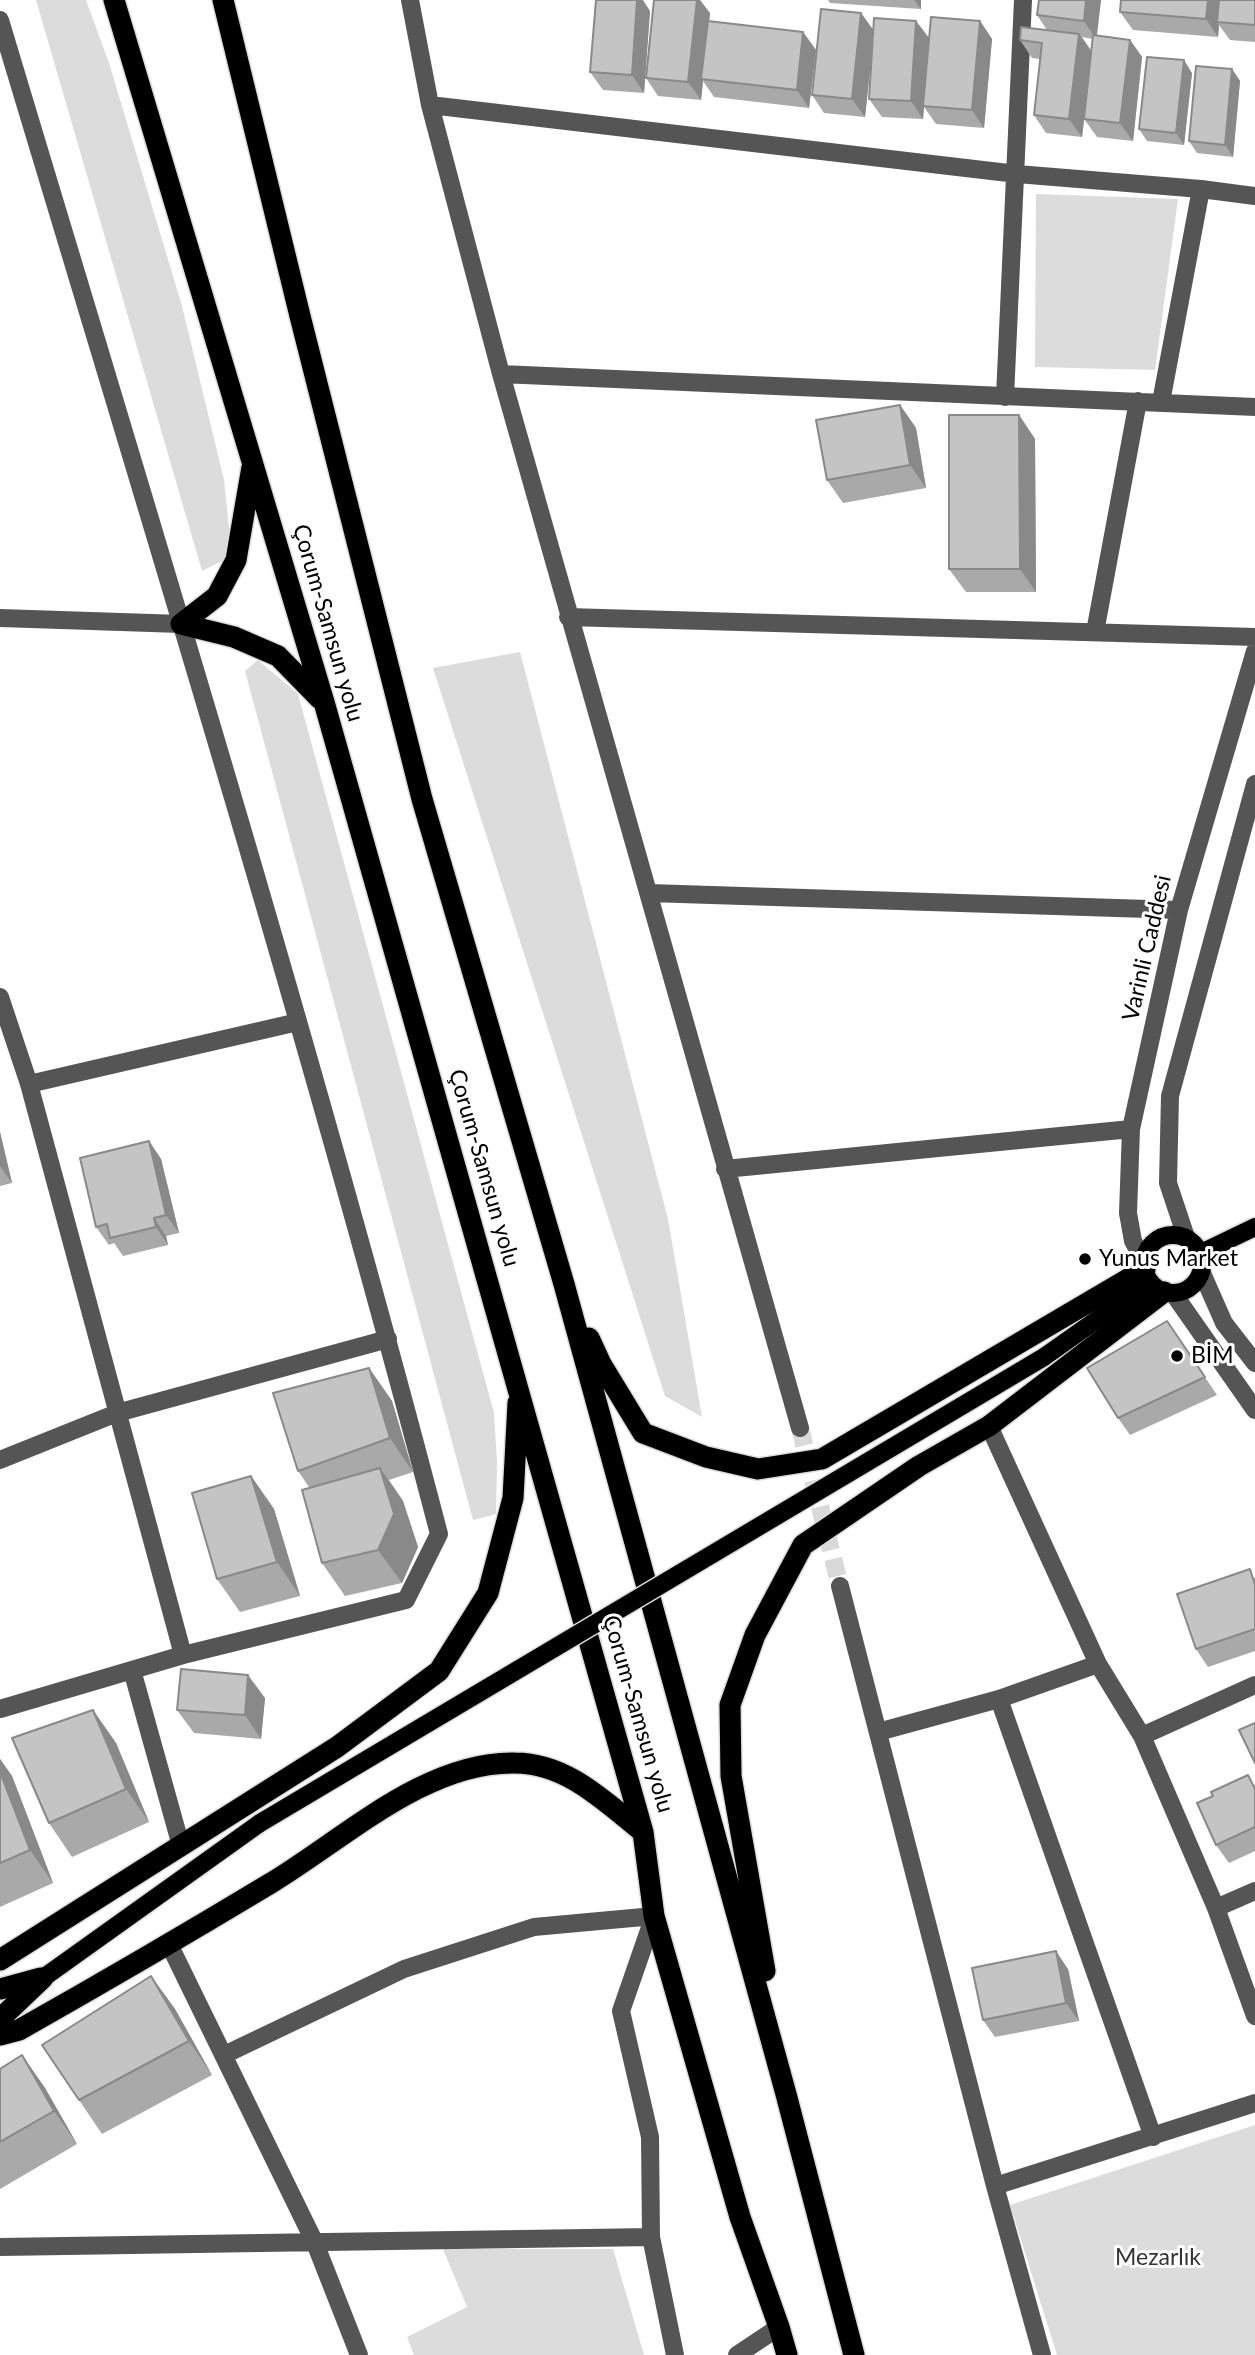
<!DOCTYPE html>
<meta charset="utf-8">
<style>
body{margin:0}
canvas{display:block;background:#fff}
</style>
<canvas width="1255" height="2355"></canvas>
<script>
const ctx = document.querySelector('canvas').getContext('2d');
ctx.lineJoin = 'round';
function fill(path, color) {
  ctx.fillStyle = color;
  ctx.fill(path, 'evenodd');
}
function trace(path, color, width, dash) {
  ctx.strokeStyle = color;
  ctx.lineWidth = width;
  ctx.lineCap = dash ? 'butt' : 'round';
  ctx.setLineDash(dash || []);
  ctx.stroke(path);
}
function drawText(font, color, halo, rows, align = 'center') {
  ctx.font = font + ' Lato,sans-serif';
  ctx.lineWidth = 6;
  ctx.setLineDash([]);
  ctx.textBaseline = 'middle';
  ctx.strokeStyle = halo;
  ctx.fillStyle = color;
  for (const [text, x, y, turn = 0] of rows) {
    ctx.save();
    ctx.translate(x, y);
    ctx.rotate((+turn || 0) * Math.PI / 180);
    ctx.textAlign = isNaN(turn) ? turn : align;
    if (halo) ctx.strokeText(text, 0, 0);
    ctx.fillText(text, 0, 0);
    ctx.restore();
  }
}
const green = new Path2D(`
 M36 0H86L109 63 182 306 224 480 232 556 202 571Z
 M1036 194 1178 199 1155 370 1035 367Z
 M520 652 668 1219 702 1417 665 1396 433 668Z
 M258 660 298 694 494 1413 497 1463 496 1514 473 1520 245 671Z
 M1255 2125V2355H1057L1010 2205Z
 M443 2249H613L644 2355H414L407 2337 467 2307Z`);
const minorTunnel = new Path2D(`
 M800 1428 840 1586`);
const minor = new Path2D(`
 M410 0 430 105 501 374 800 1428
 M0 20C151 523 306 1025 439 1534L406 1600 183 1655 0 1709
 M430 105 1017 174 1201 189 1255 196
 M501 374 1255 407
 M1005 397 1023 0
 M1161 402 1201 189
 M568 617 1255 637
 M0 618 181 624
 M1095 632 1138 401
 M649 893 1179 910
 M0 997 29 1084 183 1655
 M29 1084 298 1022
 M725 1169 1131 1129
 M1186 1237 1168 1183 1170 1096 1255 784
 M1144 1261 1133 1241 1128 1213 1131 1129 1179 910 1255 651
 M1202 1273 1224 1323 1255 1363
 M1173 1293 1255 1410
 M989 1426 1098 1664 1142 1736 1216 1908 1255 2016
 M0 1460 117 1413 388 1339
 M840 1586 995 2186 1042 2355
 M132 1670 181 1846
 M999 1699 1153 2137
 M878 1732 999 1699 1098 1664
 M1142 1736 1255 1685
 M1216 1908 1255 1891
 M169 1944 315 2243 359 2355
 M224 2055 404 1969 534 1927 654 1916 621 2011 650 2137 651 2237 675 2355
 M995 2186 1255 2103
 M0 2247 651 2237
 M737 2355 779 2327`);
const major = new Path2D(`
 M1144 1264a29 29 0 1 1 58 0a29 29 0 1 1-58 0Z
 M1201 1253 1255 1227
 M1044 1357 1150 1282
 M43 1978 260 1823`);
const highway = new Path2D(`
 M114 0 324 702 643 1832 654 1916 740 2217 779 2327 787 2355
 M223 0 300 316 422 799 564 1284 786 2094 854 2355
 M181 624 217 596 236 560 252 467
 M181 624 234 637 278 656 320 699
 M589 1338 601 1364 643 1433 706 1457 758 1469 822 1459 1145 1269
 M0 1960 337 1747 439 1671 488 1593 513 1498 518 1403
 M765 1971 731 1776 730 1705 755 1635 803 1545 919 1466 989 1426 1164 1292
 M0 1989 41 1978
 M0 2019 43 1978
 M0 2035 19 2030C104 1982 188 1933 271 1883 344 1839 426 1761 515 1763 567 1763 605 1802 643 1832`);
const majorBridge = new Path2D(`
 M260 1823 1044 1357`);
const wall = new Path2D(`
 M828 0H921V9L830 3Z
 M1039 0H1101L1097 36 1130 40 1142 57 1133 141 1097 137 1084 119 1089 76 1082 137 1046 133 1034 115 1040 59 1032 58 1020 40 1047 30 1037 15ZM1082 37 1093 39 1092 52Z
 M1255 0V42L1230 40 1219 25 1218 37 1133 30 1120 12Z
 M650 11 644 93 603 90 590 72Z
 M710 13 709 21 803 32 816 50 809 108 714 97 703 81 701 100 658 96 646 78Z
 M861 13 873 30 916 21 929 38 927 67 980 21 992 39 984 128 936 124 924 107 923 119 882 117 869 99 873 43 865 117 824 113 812 95Z
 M1232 69 1240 81 1233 157 1197 153 1189 141Z
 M1192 73 1184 145 1147 141 1139 129Z
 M900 405 916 428 926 488 843 503 827 480Z
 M1019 415 1035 439 1036 592H966L949 569Z
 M0 1132 12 1183 0 1186Z
 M149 1141 161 1159 179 1233 166 1236 168 1245 123 1256 114 1243 109 1245 96 1227Z
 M1167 1321 1217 1395 1130 1435 1118 1418Z
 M369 1368 392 1401 413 1472 389 1480 403 1501 418 1547 402 1583 345 1596 322 1563 309 1487 298 1471Z
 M251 1476 274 1509 300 1596 240 1612 217 1579Z
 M1255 1577V1651L1208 1667 1196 1649Z
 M265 1698 261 1739 194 1733 177 1710Z
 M93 1710 116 1743 149 1822 72 1857 49 1823Z
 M0 1759 12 1776 53 1883 0 1907Z
 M1255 1784V1851L1229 1863 1216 1845Z
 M1068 1969 1079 2021 995 2037 983 2020Z
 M151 1976 175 2009 212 2075 102 2134 79 2100Z
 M22 2055 45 2088 77 2144 0 2189V2069Z`);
const shadedWall = new Path2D(`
 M637 0H643L650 11 644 93 632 75Z
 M697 0H700L710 13 703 80 701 79 703 81 701 100 688 82Z
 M914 0H921V9Z
 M1086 0H1101L1096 39 1084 21Z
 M1208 0H1222L1217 22 1219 25 1218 37 1206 19Z
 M861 13 874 31 865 117 852 99Z
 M916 21 929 38 923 119 911 101Z
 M980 21 992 39 984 128 972 110Z
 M803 32 816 50 809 108 797 90Z
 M1079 34 1092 52 1082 137 1069 119Z
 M1130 40 1142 57 1133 141 1120 123Z
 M1184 60 1192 73 1184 145 1176 133Z
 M1232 69 1240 81 1233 157 1225 145Z
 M900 405 916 428 926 488 910 465Z
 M1019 415 1035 439 1036 592 1020 569Z
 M0 1132 12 1183 0 1166Z
 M149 1141 161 1159 179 1233 166 1215Z
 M154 1218 166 1236 168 1245 156 1227Z
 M369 1368 392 1401 413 1472 390 1438Z
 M380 1468 403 1501 418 1547 402 1583 378 1550Z
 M251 1476 274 1509 300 1596 277 1562Z
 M248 1675 265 1698 261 1739 245 1715Z
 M93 1710 116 1743 149 1822 126 1789Z
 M0 1759 12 1776 53 1883 30 1850 0 1772Z
 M1056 1951 1068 1969 1079 2021 1066 2003Z
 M151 1976 175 2009 212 2075 189 2041Z
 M22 2055 45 2088 77 2144 54 2111Z`);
const building = new Path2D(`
 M596 0H637L632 75 590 72Z
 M654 0H697L688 82 646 78Z
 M1039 0H1086L1084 21 1037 15Z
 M1121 0H1208L1206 19 1120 12Z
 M1219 0H1255V25L1217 22Z
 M821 9 861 13 852 99 812 95Z
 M931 17 980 21 972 110 923 106Z
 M874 18 916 21 911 101 869 99Z
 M708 21 803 32 797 90 701 79Z
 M1021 27 1079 34 1069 119 1034 115 1042 43 1020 40Z
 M1093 35 1130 40 1120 123 1084 119Z
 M1147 57 1184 60 1176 133 1139 129Z
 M1196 66 1232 69 1225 145 1189 141Z
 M900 405 910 465 827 480 816 420Z
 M949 415H1019L1020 569H949Z
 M149 1141 166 1215 154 1218 156 1227 110 1238 107 1224 96 1227 80 1158Z
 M1167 1321 1205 1377 1118 1418 1087 1368Z
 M369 1368 390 1438 298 1471 273 1393Z
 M380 1468 394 1514 378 1550 322 1563 302 1490Z
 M251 1476 277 1562 217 1579 192 1493Z
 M1250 1569 1255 1585V1629L1196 1649 1177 1594Z
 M181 1669 248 1675 245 1715 177 1710Z
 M93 1710 126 1789 49 1823 12 1738Z
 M1255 1723V1763L1239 1730Z
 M0 1772 30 1850 0 1863Z
 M1248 1775 1255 1789V1827L1216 1845 1197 1803 1213 1796 1211 1792Z
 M1056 1951 1066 2003 983 2020 972 1968Z
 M151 1976 189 2041 79 2100 42 2045Z
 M22 2055 54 2111 0 2142V2069Z`);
const markers = [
 [1085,1259,7,"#000"],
 [1177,1356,7,"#000"]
];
const streetNames = [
 ["Çorum-Samsun yolu",328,623,74],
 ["Varinli Caddesi",1147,948,-77],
 ["Çorum-Samsun yolu",484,1168,74],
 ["Çorum-Samsun yolu",638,1714,74]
];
const poiNames = [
 ["Yunus Market",1099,1259],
 ["BİM",1191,1356]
];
const parkNames = [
 ["Mezarlık",1158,2258]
];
fill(green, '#dcdcdc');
trace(minorTunnel, '#d9d9d9', 18, [18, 9]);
trace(major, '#dbdbdb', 21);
trace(highway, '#dbdbdb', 24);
trace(minor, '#555', 18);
trace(major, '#000', 18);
trace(highway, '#000', 21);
trace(majorBridge, '#dbdbdb', 21, []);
trace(majorBridge, '#000', 18);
fill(wall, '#a9a9a9');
fill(shadedWall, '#898989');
fill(building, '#c4c4c4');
trace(building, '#898989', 2);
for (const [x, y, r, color] of markers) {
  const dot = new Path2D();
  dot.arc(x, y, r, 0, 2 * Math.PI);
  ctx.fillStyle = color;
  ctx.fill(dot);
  trace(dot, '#fff', 2.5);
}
drawText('23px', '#000', '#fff', streetNames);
drawText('23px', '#000', '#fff', poiNames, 'left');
drawText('23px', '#333', '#fff', parkNames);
</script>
